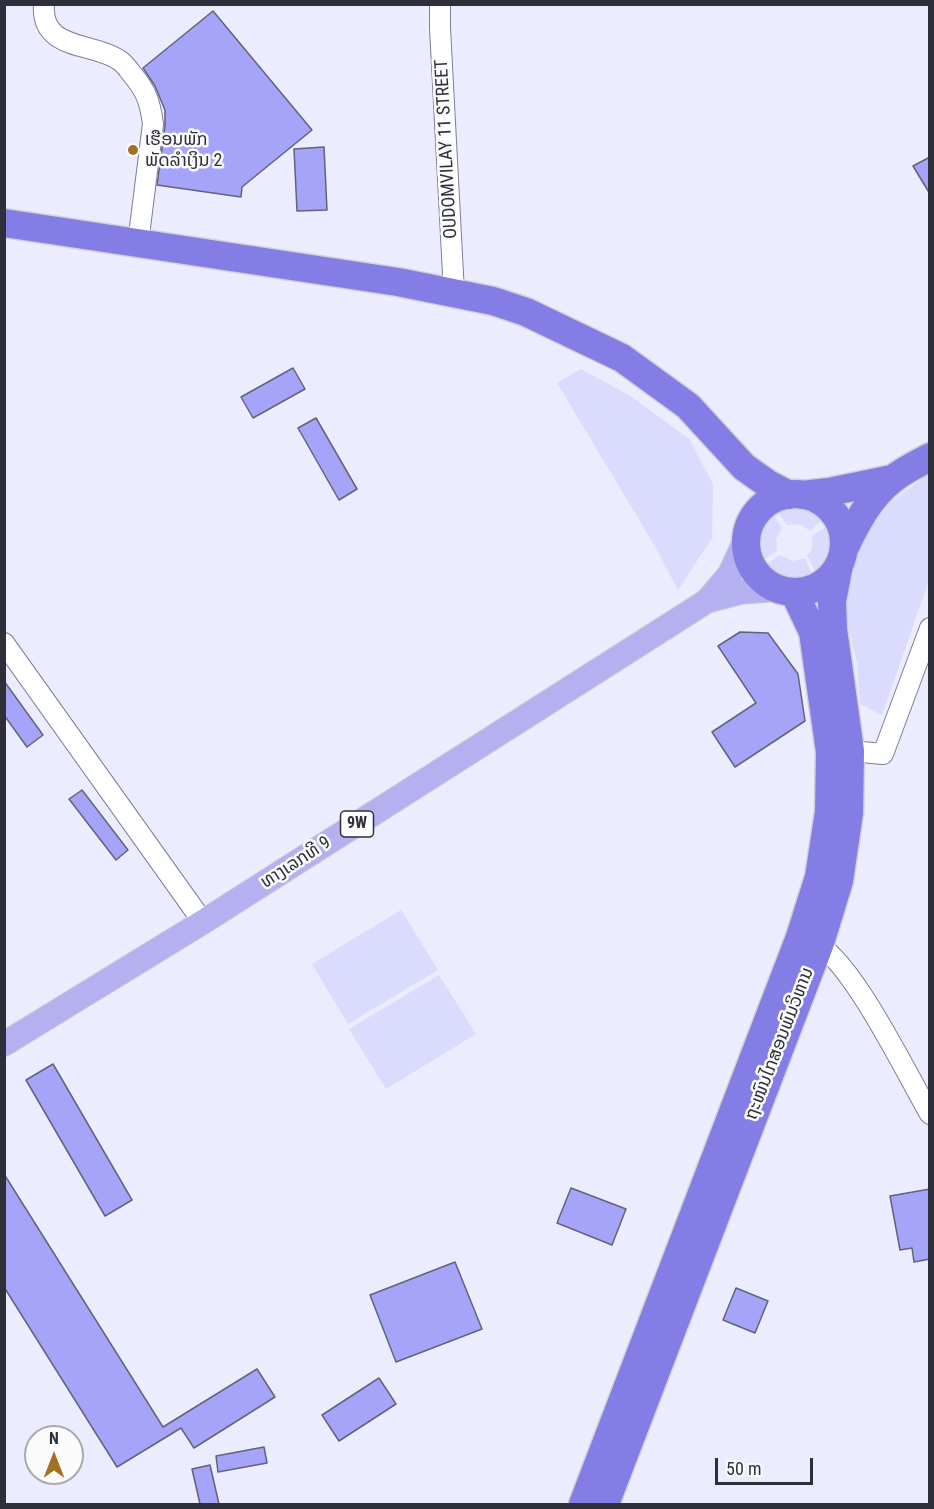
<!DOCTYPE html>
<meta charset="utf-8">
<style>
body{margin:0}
#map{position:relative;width:934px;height:1509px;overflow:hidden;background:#ebecfe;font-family:"Roboto Condensed",sans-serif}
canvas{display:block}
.frame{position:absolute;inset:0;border:6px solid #2f2f3b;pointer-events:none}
.north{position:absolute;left:24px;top:1425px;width:60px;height:60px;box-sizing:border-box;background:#fbfbfb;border:2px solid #a9a9ae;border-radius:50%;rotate:0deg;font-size:16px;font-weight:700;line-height:24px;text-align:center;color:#2f2f3b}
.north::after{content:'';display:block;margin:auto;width:21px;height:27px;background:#a17125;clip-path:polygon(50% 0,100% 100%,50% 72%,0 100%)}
.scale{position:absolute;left:715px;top:1458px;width:98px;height:27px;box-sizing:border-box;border:3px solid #2f2f3b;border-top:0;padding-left:8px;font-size:18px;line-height:21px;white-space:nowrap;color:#2f2f3b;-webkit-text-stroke:4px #fbfbfb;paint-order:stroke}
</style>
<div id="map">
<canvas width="934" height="1509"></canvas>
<div class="frame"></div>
<div class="north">N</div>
<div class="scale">50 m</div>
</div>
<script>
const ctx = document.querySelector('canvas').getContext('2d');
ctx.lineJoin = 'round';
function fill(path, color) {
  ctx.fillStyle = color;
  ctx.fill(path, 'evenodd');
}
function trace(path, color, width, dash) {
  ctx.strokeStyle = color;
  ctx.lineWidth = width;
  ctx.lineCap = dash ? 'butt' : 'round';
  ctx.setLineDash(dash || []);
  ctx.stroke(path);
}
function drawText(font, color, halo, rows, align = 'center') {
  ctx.font = font + ' "Roboto Condensed","Noto Sans Lao",sans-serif';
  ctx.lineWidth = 5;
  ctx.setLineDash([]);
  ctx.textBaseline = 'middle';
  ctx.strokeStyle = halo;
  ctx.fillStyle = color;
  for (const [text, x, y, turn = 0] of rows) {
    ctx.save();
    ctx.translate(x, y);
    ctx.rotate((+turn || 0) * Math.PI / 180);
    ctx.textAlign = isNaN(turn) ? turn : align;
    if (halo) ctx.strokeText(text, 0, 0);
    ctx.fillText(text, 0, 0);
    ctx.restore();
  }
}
const green = new Path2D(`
 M581 369 632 397 689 439 713 484 712 538 678 590 652 541 557 383Z
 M929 474V580L882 715 860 704 857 663 849 629 846 590 862 538 892 501Z
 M791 505C805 505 814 508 825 518L810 531 800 524 787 525 777 510Z
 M772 513 782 528 776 539 777 551 762 561C756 543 757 527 772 513Z
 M829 525C840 543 831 561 817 574L807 556 812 549V536Z
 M780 555 793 561 805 558 813 576C795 583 777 580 765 565Z
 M401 910 438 970 348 1024 312 964Z
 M439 975 476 1034 386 1089 349 1029Z`);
const building = new Path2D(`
 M213 11 312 130 242 187 241 197 157 185 165 126V110L155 86 143 68Z
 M324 147 327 210 297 211 294 149Z
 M930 157V194L913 166Z
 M293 368 305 389 253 418 241 397Z
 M316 418 357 489 339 500 298 428Z
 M740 632 768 633 798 674 805 721 735 767 712 732 756 703 718 646Z
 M4 681 43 735 27 747 4 715Z
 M82 790 128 850 116 860 69 799Z
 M53 1064 132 1200 105 1216 26 1080Z
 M4 1174 163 1427 257 1369 275 1397 194 1448 181 1428 117 1467 4 1287Z
 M571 1188 626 1209 612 1245 557 1223Z
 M930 1189V1259L914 1262 912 1248 900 1250 890 1196Z
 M455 1262 482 1329 396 1362 370 1295Z
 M736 1288 768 1301 755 1333 723 1320Z
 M379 1378 396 1404 339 1441 322 1415Z
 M264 1447 267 1463 218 1472 216 1456Z
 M210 1465 219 1504H200L192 1469Z`);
const minor = new Path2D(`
 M44 4C40 51 93 42 119 60 124 63 128 69 132 74 147 92 150 102 153 124L138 243
 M440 4V28L454 293
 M4 643 203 922
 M850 751 883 754 930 628
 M811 941C849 953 908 1077 930 1114`);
const major = new Path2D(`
 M707 601 741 592 779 589
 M4 1044 203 922 707 601 730 574 746 539`);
const highway = new Path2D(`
 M4 223 398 282 493 301 526 312 622 358 688 406 744 467 768 484 789 495
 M746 543a49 49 0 1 1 98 0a49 49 0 1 1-98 0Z
 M802 495 829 492 892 479
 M844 549C856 524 870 496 893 479 904 470 917 464 930 457
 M583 1504 800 937 819 877 829 812 830 752 813 632 794 592
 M605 1504 820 943 839 881 849 813 850 751 833 629 832 601 839 565`);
const markers = [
 [133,150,6,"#a17125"]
];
const shields = [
 [357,824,33]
];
const shieldNames = [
 ["9W",357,824]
];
const poiNames = [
 ["ເຮືອນພັກ",145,140],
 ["ພັດລຳເງິນ 2",145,161]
];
const streetNames = [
 ["OUDOMVILAY 11 STREET",447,149,-93],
 ["ທາງເລກທີ 9",296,863,-33],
 ["ຖະໜົນໄກສອນພົມວິຫານ",780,1044,-69]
];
fill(green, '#dadbfd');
fill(building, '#a6a4f9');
trace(building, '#62627c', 1.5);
trace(minor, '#7d7e99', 22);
trace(major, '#d1d1d4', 26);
trace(highway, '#d1d1d4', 31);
trace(minor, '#fff', 20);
trace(major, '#b5b1f0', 24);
trace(highway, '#847de6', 28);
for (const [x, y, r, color] of markers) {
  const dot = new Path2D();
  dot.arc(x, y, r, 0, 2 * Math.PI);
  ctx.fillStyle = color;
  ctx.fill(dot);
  trace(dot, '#fbfbfb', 2);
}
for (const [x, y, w] of shields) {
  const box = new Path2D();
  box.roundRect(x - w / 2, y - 13, w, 26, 4.5);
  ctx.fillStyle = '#fbfbfb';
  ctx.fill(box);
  trace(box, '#2f2f3b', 1.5);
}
drawText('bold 16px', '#2f2f3b', null, shieldNames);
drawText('18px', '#2f2f3b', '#fbfbfb', poiNames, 'left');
drawText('18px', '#2f2f3b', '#fbfbfb', streetNames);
</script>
